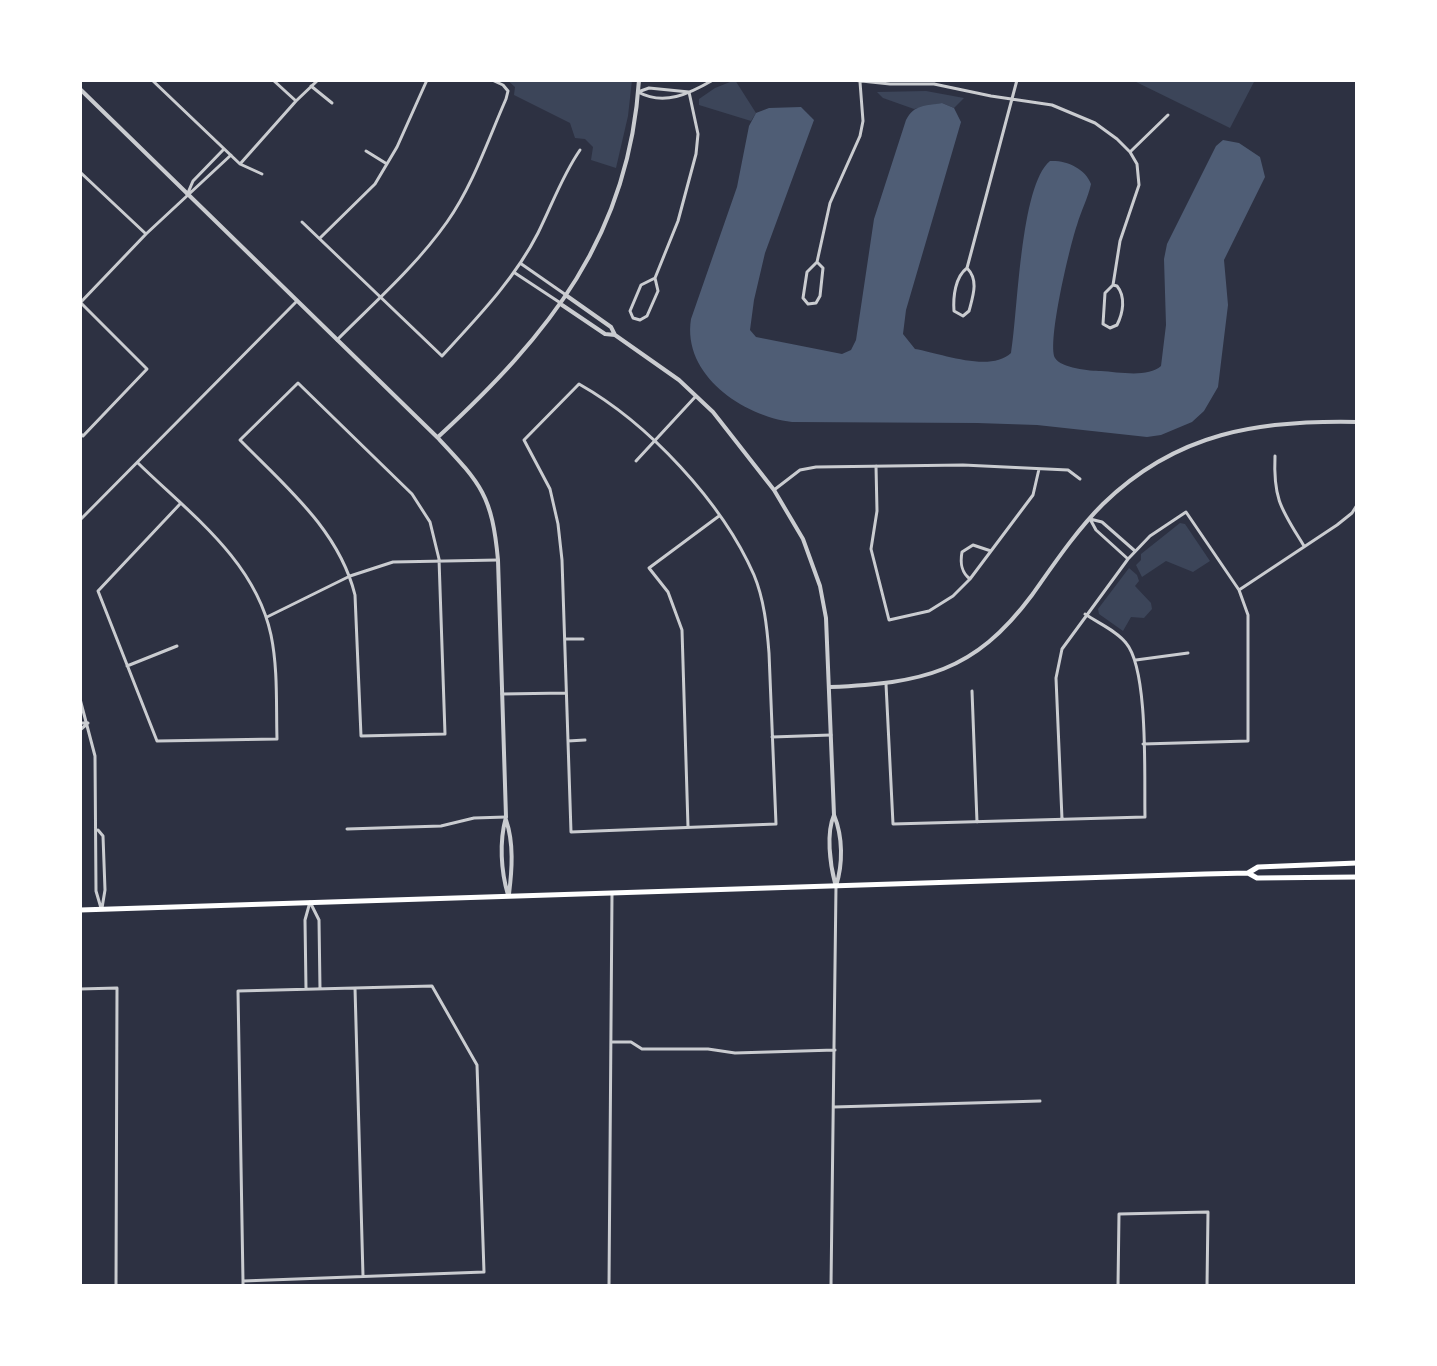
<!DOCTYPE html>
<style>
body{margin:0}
#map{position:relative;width:1437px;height:1366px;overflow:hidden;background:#2d3142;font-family:"DM Sans",sans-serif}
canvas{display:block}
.frame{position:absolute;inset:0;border:82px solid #fff;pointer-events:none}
</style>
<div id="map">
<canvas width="1437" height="1366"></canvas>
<div class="frame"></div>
</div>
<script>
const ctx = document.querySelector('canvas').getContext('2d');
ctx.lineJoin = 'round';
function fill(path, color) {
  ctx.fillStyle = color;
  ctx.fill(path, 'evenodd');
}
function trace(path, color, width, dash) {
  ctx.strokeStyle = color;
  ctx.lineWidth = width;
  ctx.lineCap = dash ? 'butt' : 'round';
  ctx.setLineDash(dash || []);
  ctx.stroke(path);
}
const green = new Path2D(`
 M507 80H632L628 116 616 168 591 160 593 147 585 139 575 138 570 123 514 95 515 87Z
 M735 80 756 113 751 121 699 105V99L715 88Z
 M1132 80H1255L1230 128Z
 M926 91 964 98 954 108 942 103 914 109 883 98 877 92Z
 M1180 523 1185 524 1210 561 1193 572 1166 561 1142 577 1136 565 1141 560V554Z
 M1129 568 1137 575 1139 581 1135 586 1151 603 1152 609 1144 618 1131 617 1123 631 1099 614 1098 609Z`);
const water = new Path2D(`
 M942 103 954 108 961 122 906 310 903 334 915 349C940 353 990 373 1011 353 1018 313 1020 185 1050 161 1066 160 1085 168 1091 184 1088 198 1081 211 1077 225 1070 245 1047 342 1055 358 1061 368 1090 371 1101 371 1118 372 1148 378 1161 366L1166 325 1164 259 1167 244 1216 146 1223 140 1239 143 1260 157 1265 177 1224 260 1228 305 1218 387 1204 411 1192 422 1161 435 1147 437 1037 425 977 423 792 422C743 416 682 375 691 319L737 187 749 126 756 113 769 108 801 107 814 120 765 253 754 300 750 330 756 337 842 354 851 350 856 340 874 219 906 120C914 104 926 106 942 103Z`);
const minor = new Path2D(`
 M152 80 240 164 262 174
 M273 80 296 101
 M852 80 890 84H934L991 96 1052 105 1095 123 1117 139 1130 152 1137 164 1139 185 1120 241 1113 285 1105 293 1103 324 1110 328 1117 325C1123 313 1126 297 1117 286L1113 285
 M311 86 332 103
 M638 92C664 106 689 94 713 80
 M638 92 649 88 689 92
 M366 151 387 164
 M1130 152 1168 115
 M240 164 296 101 318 80
 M80 172 146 234
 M187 195 193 181 224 149
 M302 222 442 356C477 318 514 280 538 233 552 205 562 176 580 150
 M320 238 375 184 397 147 427 80
 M817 262 823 268 820 296 816 303 808 304 803 298 807 272 817 262 830 203 860 136 863 121 860 82
 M520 263 566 295
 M967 268C979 280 973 296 969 311L963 316 954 311C953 297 955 277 967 268L1017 80
 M515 273 559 302
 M655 278 641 285 630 311 633 318 640 320 647 316 658 291 655 278 678 221 696 154 698 134 689 92
 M80 302 147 369 83 436 80 433
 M80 303 146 234 231 155
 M337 340C375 302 416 266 447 222 473 185 488 140 506 99L508 91 503 85 492 80
 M298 383 412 494 430 522 439 559 445 734 361 736 355 595C339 530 285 486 240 440Z
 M579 384C648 423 722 502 754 575 764 599 767 627 769 653L776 824 571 832 562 560 558 524 550 489 524 440Z
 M1275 456C1273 500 1282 510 1304 546
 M636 461 696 396
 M138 463C189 513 255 560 271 635 278 669 276 704 277 739L157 741 98 591 180 504
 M876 466 877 511 871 549 889 620 929 611 953 596 970 579 1033 495 1039 469
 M774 490 800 470 816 467 963 465 1068 470 1080 479
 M1090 519 1102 522 1135 551
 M1090 519 1096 530 1128 559
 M80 520 296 302
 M970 579C961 572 960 563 962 552L973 545 991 551
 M1239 590 1337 525 1352 513 1357 505
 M267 617 350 576 393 562 498 560
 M565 639H583
 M1136 660 1188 653
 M127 666 177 646
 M886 684 893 824 1145 817C1144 779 1149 670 1126 643 1117 631 1098 623 1085 614
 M972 691 977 822
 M502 694 566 693
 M80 699 95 756 96 891 101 908
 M80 723H88
 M80 730 88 723
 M772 737 831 735
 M568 741 585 740
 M1062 819 1056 678 1062 649 1128 559 1150 536 1186 512 1239 590 1248 615V741L1143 744
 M688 827 682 630 668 592 649 568 719 516
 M347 829 441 826 474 818 506 817
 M98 830 103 836 105 890 102 908
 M310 902 319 920 320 989
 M355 988 363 1276
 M80 989 117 988 116 1286
 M306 989 305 920 310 902
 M613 1042H631L642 1049H708L735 1053 835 1050
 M834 1107 1040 1101
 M243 1281 484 1272 477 1065 432 986 238 991 243 1281V1286
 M609 1286 612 894
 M831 1286 836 886
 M1118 1286 1119 1214 1208 1212 1207 1286`);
const tertiary = new Path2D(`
 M80 89 438 438C481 484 492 495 498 560L506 817C499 842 501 871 508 895
 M567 296 611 327 615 335 679 380 713 412 774 490 803 539 820 586 826 618 834 815C843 837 843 864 836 886
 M562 305 605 334 615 335
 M438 437C549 335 629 236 639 80
 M830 687C922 683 974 673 1032 595 1054 564 1076 531 1103 504 1177 432 1259 420 1357 422
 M834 815C826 833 830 864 835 883
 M506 820C514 843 512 870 509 894`);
const secondary = new Path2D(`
 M1248 873 1258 867 1357 863
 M80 910 1205 874 1248 873 1257 878 1357 877`);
fill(green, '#3c4559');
fill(water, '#4f5d75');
trace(minor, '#caccd0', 3);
trace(tertiary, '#caccd0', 4);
trace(secondary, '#fff', 5);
</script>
